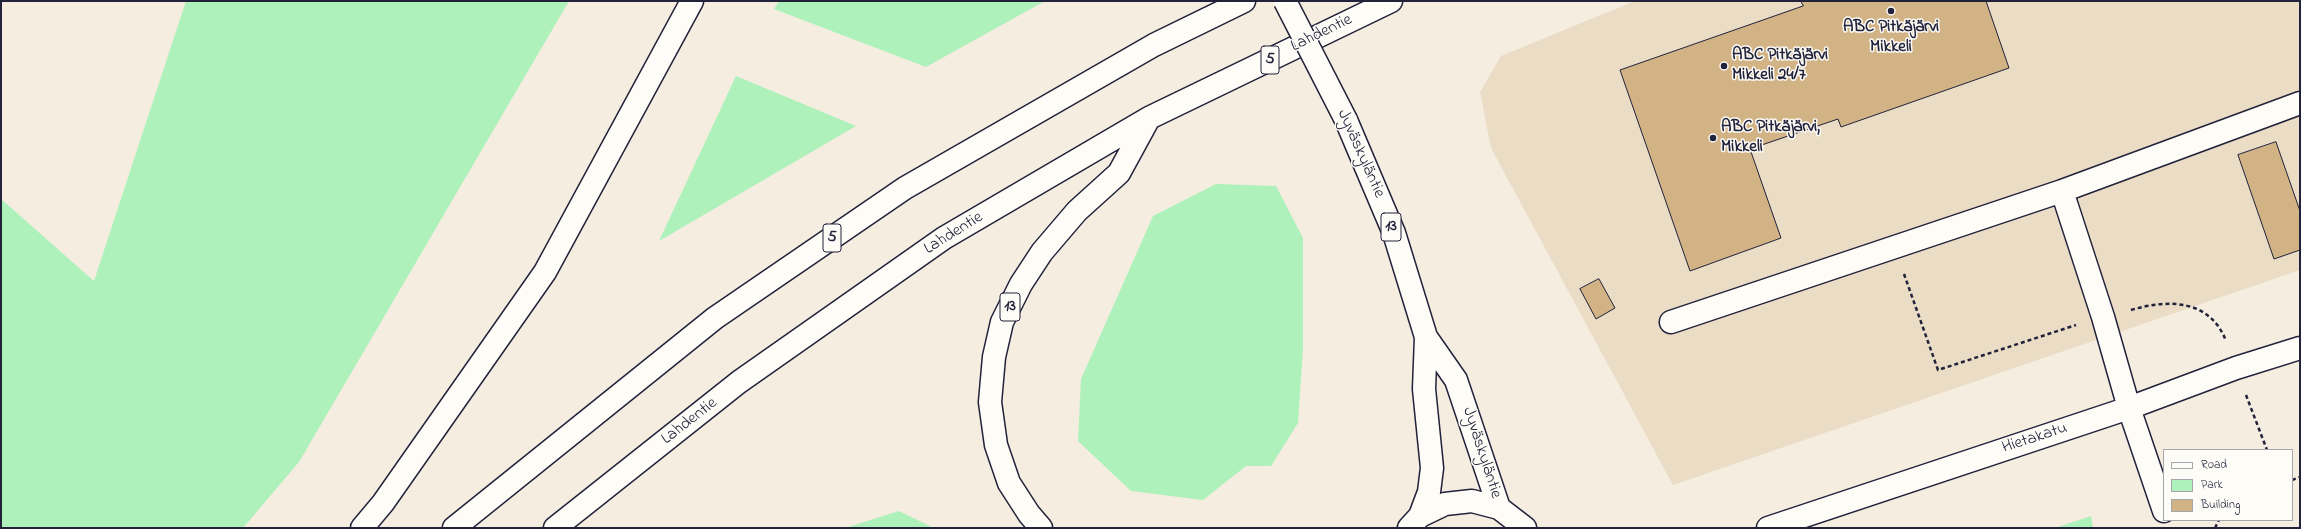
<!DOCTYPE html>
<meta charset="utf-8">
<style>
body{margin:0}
#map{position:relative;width:2301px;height:529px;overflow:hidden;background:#f4ede0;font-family:"Indie Flower",sans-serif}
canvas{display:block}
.frame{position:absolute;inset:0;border:2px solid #22223b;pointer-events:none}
.legend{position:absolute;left:2163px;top:449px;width:130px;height:72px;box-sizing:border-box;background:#fdfcf7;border:1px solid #a5a5ac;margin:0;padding:5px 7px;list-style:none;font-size:12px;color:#22223b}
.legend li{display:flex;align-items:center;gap:8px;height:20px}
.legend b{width:20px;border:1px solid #a5a5ac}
</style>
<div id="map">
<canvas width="2301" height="529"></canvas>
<div class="frame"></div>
<ul class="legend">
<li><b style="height:5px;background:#fdfcf7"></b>Road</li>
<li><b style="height:11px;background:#aef1bb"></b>Park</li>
<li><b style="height:11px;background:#d1b385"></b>Building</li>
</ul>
</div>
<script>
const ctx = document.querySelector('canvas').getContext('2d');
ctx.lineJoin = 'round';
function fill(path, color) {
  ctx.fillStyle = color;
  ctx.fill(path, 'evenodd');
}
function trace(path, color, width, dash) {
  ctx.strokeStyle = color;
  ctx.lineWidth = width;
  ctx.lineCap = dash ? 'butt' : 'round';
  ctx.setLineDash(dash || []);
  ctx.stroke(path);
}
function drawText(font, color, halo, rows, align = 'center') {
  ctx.font = font + ' "Indie Flower",sans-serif';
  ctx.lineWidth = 3;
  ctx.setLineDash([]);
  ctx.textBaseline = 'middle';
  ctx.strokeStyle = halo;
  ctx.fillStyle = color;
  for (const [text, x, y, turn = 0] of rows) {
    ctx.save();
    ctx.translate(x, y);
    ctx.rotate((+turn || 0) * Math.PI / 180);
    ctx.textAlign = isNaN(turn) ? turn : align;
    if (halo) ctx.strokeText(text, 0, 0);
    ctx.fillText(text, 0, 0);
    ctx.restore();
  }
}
const built = new Path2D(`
 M1635 1H2300V270L1673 485 1491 148 1480 92 1501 56Z`);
const green = new Path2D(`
 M186 1H569L299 462 243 528H1V199L94 281Z
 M779 1H1045L926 67 774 9Z
 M736 76 856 126 659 241Z
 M1216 184 1276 186 1303 238V349L1298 423 1271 466H1246L1203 500 1131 491 1078 441 1081 379 1153 216Z
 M899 511 934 528H845Z
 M2091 516 2093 528H2055Z`);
const building = new Path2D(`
 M1801 1H1986L2009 68 1841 127 1838 119 1750 149 1781 238 1690 271 1620 70 1803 6Z
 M2276 142 2300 211V250L2274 259 2238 155Z
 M1599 279 1615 308 1596 319 1580 289Z`);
const path = new Path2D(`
 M1904 274 1938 370 2076 325
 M2131 310C2168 299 2210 299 2226 341
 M2246 395 2267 450
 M2292 480 2300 477
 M2215 528 2219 520`);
const minor = new Path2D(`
 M1671 322 2062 191
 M2164 511 2129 408 2103 317 2062 191 2300 103
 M1768 528 2129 408 2236 368 2300 348`);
const highway = new Path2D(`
 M1346 120 1394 233 1426 337 1456 380 1499 508
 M1420 516 1429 492 1432 468 1424 389 1426 337
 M362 528 383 503 545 272 692 1
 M454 528 715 318 905 188 1154 45 1244 1
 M555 528 739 382 944 238 1149 118 1391 1
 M1041 528 1029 514 1009 483 996 445 990 402 994 357 1002 322 1021 284 1042 252 1077 211 1119 173 1149 118
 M1409 528 1420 516 1445 504 1472 501 1499 508 1525 528`);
const highwayBridge = new Path2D(`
 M1285 1 1346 120`);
const markers = [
 [1891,11,4,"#22223b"],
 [1724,66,4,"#22223b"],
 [1713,138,4,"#22223b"]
];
const shields = [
 [1270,60,18],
 [1391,227,20],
 [832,238,18],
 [1010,307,20]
];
const shieldNames = [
 ["5",1270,60],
 ["13",1391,227],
 ["5",832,238],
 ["13",1010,307]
];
const poiNames = [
 ["ABC Pitkäjärvi",1891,28,"center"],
 ["Mikkeli",1891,48,"center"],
 ["ABC Pitkäjärvi",1732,56],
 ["Mikkeli 24/7",1732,76],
 ["ABC Pitkäjärvi,",1721,128],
 ["Mikkeli",1721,148]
];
const streetNames = [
 ["Lahdentie",1322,34,-26],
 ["Jyväskyläntie",1360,154,66],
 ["Lahdentie",954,234,-32],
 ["Lahdentie",690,422,-38],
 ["Hietakatu",2035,439,-18],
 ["Jyväskyläntie",1481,453,72]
];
fill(built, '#eadcc5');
fill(green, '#aef1bb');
fill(building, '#d1b385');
trace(building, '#22223b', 1);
trace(minor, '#22223b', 25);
trace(highway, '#22223b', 25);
trace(path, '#22223b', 2.5, [4, 3]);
trace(minor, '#fdfcf7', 22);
trace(highway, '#fdfcf7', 22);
trace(highwayBridge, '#22223b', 25, []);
trace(highwayBridge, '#fdfcf7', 22);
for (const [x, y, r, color] of markers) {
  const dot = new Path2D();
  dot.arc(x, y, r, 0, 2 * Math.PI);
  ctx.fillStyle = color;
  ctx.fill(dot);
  trace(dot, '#fdfcf7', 1.5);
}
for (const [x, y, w] of shields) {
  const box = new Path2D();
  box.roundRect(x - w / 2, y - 14, w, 28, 3);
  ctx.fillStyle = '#fdfcf7';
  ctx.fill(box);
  trace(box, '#22223b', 1);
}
drawText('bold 16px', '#22223b', null, shieldNames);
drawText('bold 17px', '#22223b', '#fdfcf7', poiNames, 'left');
drawText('17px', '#22223b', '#fdfcf7', streetNames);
</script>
